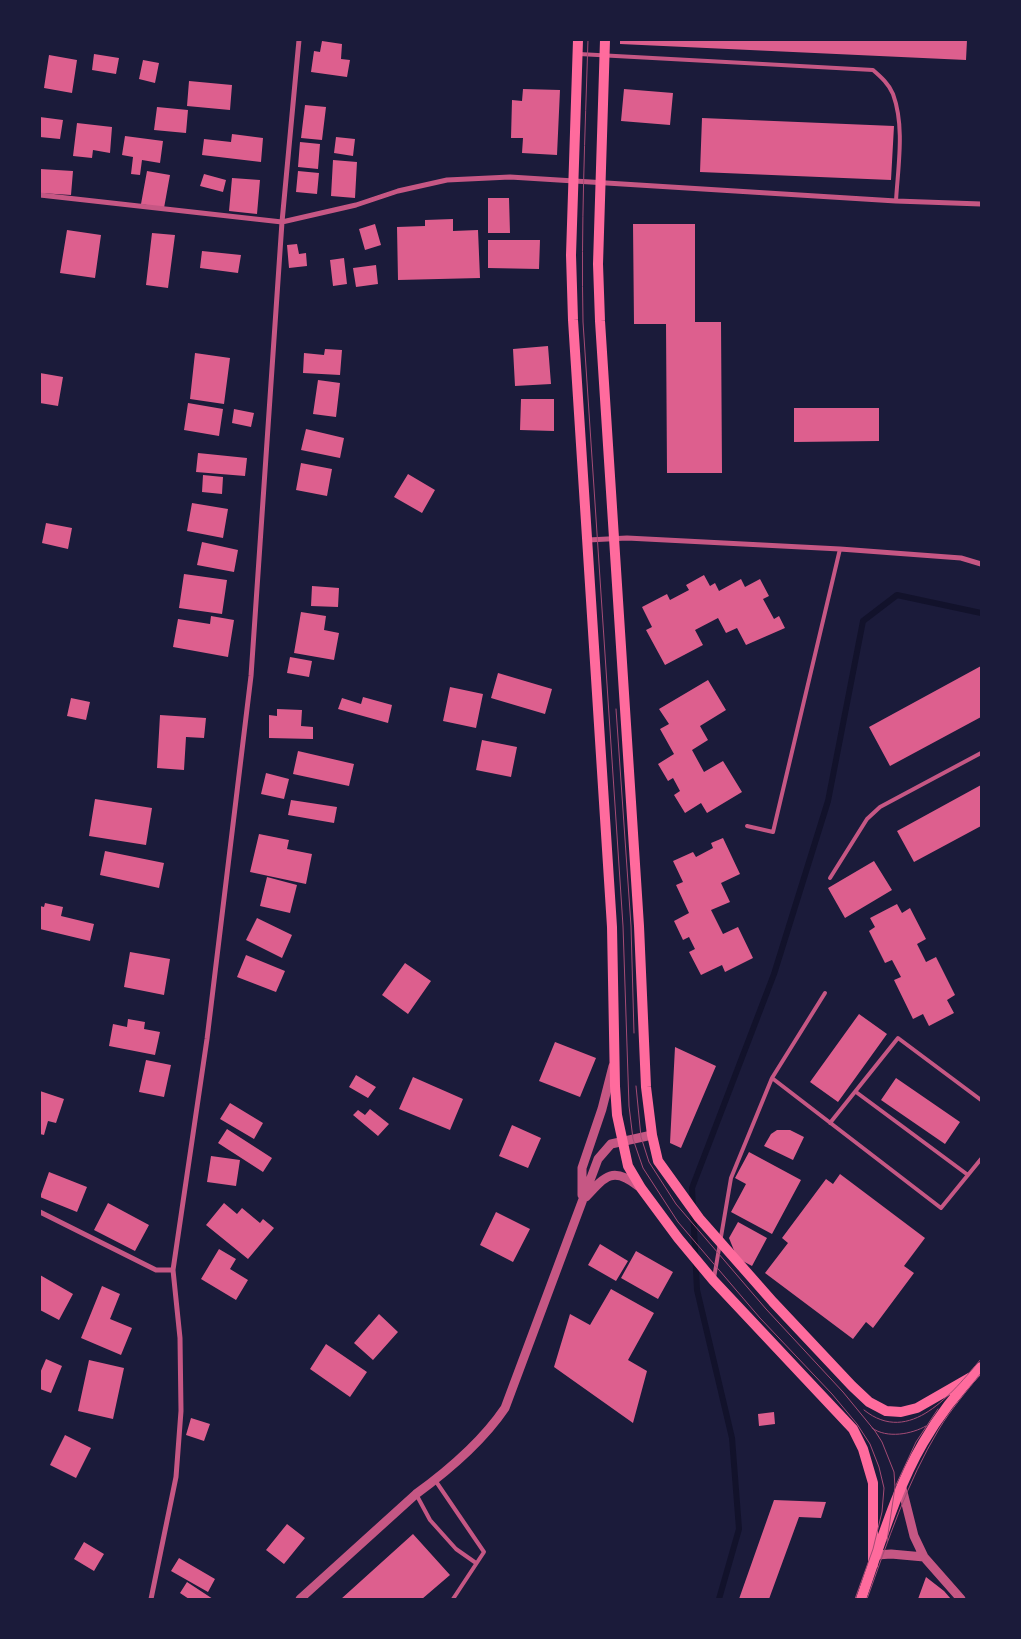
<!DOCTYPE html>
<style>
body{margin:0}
#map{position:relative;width:1021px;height:1639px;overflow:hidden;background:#1b1b3a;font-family:Helvetica,sans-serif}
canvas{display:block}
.frame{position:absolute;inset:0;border:41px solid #1b1b3a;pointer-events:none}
</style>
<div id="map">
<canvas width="1021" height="1639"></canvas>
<div class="frame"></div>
</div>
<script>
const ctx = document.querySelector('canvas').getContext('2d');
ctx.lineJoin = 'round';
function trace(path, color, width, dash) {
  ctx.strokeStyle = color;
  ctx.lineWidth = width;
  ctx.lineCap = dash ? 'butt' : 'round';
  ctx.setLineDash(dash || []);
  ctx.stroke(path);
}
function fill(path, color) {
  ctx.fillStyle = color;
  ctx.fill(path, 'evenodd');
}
const stream = new Path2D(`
 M719 1599 739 1529 732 1438 697 1290 692 1188 774 974 828 801 863 621 897 595 981 613`);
const building = new Path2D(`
 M620 40H967L966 60 620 44Z
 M322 41 342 44 341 59 350 60 347 77 311 72 314 51 320 52Z
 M94 54 119 58 116 74 92 70Z
 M49 55 77 60 72 93 44 88Z
 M143 60 159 63 155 83 139 79Z
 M189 81 232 85 230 110 187 106Z
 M523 89 560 90 557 155 522 153 523 138H511L512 100 522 101Z
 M624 89 673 93 670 125 621 121Z
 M305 105 326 107 322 140 301 138Z
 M157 107 188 110 186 133 154 130Z
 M40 117 63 120 60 139 40 137Z
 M702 118 894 126 891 180 700 172Z
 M77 123 112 127 110 153 93 150 92 158 73 156Z
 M232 134 263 138 261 162 202 155 204 139 231 142Z
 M125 136 163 141 160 163 142 160 140 175 131 174 133 157 122 155Z
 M336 137 355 139 353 156 334 153Z
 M300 142 320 144 318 169 298 167Z
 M333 160 357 162 355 198 331 196Z
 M40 169 73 171 71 195 40 193Z
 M147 171 170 175 164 208 141 204Z
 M298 171 319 173 317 194 296 192Z
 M204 174 226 180 223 192 200 186Z
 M232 178 260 180 257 214 229 211Z
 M488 198H509L510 233H488Z
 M453 219V231L478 230 480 278 398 280 397 227 425 226V220Z
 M375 224 381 245 365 250 359 229Z
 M633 224H695V322H721L722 473H667L666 324H634Z
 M67 230 101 235 95 278 60 273Z
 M152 233 175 235 168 288 146 285Z
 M488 240H540L539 269 488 268Z
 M297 244 299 254 306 253 307 266 289 268 287 245Z
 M202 251 241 255 238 273 200 268Z
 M344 258 347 284 333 286 330 260Z
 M376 265 378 284 356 287 353 268Z
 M548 346 551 384 515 386 513 349Z
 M325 349 342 350 340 375 303 373 304 353 324 355Z
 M195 353 230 358 224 404 190 399Z
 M40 373 63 377 58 406 40 403Z
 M318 380 340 383 336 417 313 414Z
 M521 399H554V431L520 430Z
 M188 403 223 409 219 436 184 430Z
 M794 408H879V441L794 442Z
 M234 409 254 413 251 427 232 423Z
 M306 429 344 438 340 458 301 450Z
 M198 453 247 458 245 476 196 472Z
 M301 463 332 469 327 496 296 490Z
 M408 474 435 490 422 513 394 497Z
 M203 475 223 477 222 494 202 492Z
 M192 503 228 509 223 538 187 531Z
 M46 523 72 528 68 549 42 543Z
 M202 542 238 550 234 572 197 565Z
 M184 574 227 580 222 614 179 608Z
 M704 575 710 586 715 583 719 591 741 579 745 587 760 579 769 596 763 599 774 619 779 616 785 628 746 645 737 628 726 633 718 618 695 630 703 645 665 665 646 630 652 627 642 607 667 594 670 600 689 590 686 585Z
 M312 586 339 588 338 607 311 606Z
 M301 612 326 616 324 630 339 633 334 660 294 653Z
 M211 616 234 620 228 657 173 647 178 619 210 624Z
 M290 657 312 661 309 677 287 673Z
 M981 666V717L890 766 869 727Z
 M498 673 552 689 545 714 491 698Z
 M708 680 726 710 700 726 708 740 692 750 704 772 723 761 742 792 707 813 701 803 685 813 674 795 680 791 673 778 668 781 658 764 674 754 660 729 669 724 659 709Z
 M450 687 483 694 476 728 443 721Z
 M363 697 392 705 388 723 338 709 342 698 361 704Z
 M71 698 90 702 86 720 67 716Z
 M277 709 302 710 301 726 313 727V739L269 738V715L277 716Z
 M160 715 206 718 204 738 186 737 184 770 157 768Z
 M482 740 517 747 511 777 476 770Z
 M298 751 354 764 349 786 293 774Z
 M266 773 289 779 284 799 261 794Z
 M981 785V826L914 862 897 831Z
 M95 799 152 808 146 845 89 836Z
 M291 800 337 807 334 823 288 815Z
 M259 834 289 840 287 849 312 854 306 884 250 872Z
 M723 838 740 874 721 883 730 902 711 910 723 934 738 927 753 958 725 972 722 965 701 975 689 952 695 949 689 937 683 940 674 921 689 913 676 885 683 882 673 861 693 852 696 857 713 848 711 843Z
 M105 851 164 863 159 888 100 875Z
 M874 861 892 890 845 918 828 888Z
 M267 877 297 885 290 913 260 906Z
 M45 903 63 907 61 916 94 924 90 941 40 929V906L44 907Z
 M897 904 902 913 910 908 926 939 917 944 926 962 936 957 955 995 947 1000 954 1013 929 1026 923 1014 913 1019 894 980 901 977 892 960 885 963 869 931 875 927 870 918Z
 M257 918 292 935 282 958 246 940Z
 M130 952 170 959 164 995 124 987Z
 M246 955 285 971 276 992 237 977Z
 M405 963 431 981 408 1014 382 995Z
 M859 1014 887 1034 838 1102 810 1082Z
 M128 1019 145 1022 144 1029 160 1032 155 1055 109 1046 113 1024 127 1027Z
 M555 1042 596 1058 580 1097 539 1081Z
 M675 1047 716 1066 681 1148 670 1143Z
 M146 1060 171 1065 164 1097 139 1092Z
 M356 1075 376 1087 368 1098 349 1087Z
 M413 1077 463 1099 450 1130 399 1109Z
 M896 1078 960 1122 945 1144 881 1100Z
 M40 1091 64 1099 56 1123 48 1121 44 1135 40 1134Z
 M230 1103 263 1123 254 1139 220 1119Z
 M370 1109 389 1124 378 1136 353 1115 358 1110 365 1115Z
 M512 1125 541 1138 528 1168 499 1156Z
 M227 1129 272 1158 263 1172 218 1143Z
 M777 1130H790L804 1137 793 1160 764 1146 771 1134Z
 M749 1152 801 1180 772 1234 731 1212 746 1184 735 1178Z
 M211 1156 240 1160 236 1186 207 1182Z
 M49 1172 87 1187 77 1212 40 1197Z
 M840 1174 925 1238 904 1266 914 1273 873 1328 866 1322 853 1339 765 1273 788 1243 782 1238 826 1179 833 1184Z
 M108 1203 149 1225 135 1251 94 1230Z
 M224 1203 237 1214 242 1208 260 1223 263 1219 274 1228 248 1259 206 1225Z
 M496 1212 530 1229 513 1262 480 1245Z
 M738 1222 767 1238 752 1266 737 1258 729 1238Z
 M600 1244 628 1261 616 1281 588 1265Z
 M219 1249 236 1259 230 1269 248 1280 236 1300 201 1279Z
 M636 1251 673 1272 658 1299 621 1278Z
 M40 1275 73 1294 59 1320 40 1310Z
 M102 1286 120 1294 110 1319 132 1328 121 1355 81 1338Z
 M611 1289 654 1313 628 1360 647 1371 633 1423 554 1367 570 1314 590 1325Z
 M379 1314 398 1332 373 1360 354 1343Z
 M326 1344 367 1372 350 1397 310 1369Z
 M46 1359 62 1366 51 1393 40 1389V1373Z
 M89 1360 124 1368 113 1419 78 1411Z
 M774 1412 775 1424 759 1426 758 1414Z
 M191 1418 210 1424 204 1441 186 1435Z
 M65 1435 91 1448 76 1478 50 1465Z
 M774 1500 826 1502 821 1518 799 1517 769 1599H739Z
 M287 1524 305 1538 284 1564 266 1550Z
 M413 1534 450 1575 422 1599H341Z
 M84 1542 104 1554 94 1571 74 1559Z
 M179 1558 215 1579 208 1592 171 1571Z
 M926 1577 944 1591 951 1599H918Z
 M187 1582 213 1599H189L180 1593Z`);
const service = new Path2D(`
 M579 54 873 70C881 77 889 84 893 94 905 127 898 166 896 201
 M747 826 773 832 840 549
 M830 878 867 819 880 807 981 753
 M772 1078 941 1208 981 1159
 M856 1092 968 1175
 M830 1123 898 1038 981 1100
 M714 1278 731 1178 772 1078 825 993
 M435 1480 484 1552 453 1599
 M416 1494 430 1520 456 1549 476 1563`);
const minor = new Path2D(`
 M40 195 282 222 356 205 398 191 447 180 510 177 896 201 981 204
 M588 540 627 538 840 549 961 558 981 564
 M40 1212 156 1270H173
 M151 1599 176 1477 181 1411 180 1338 173 1270 207 1039 251 676 282 222 299 40`);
const tertiary = new Path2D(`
 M582 1195V1168L602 1109 613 1066
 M586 1197C605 1176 613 1166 638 1186
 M902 1488 914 1536 924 1557 961 1599
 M877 1555 891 1554 924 1557
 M300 1599 416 1494C449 1470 482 1442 505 1408L598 1159 611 1144 652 1135`);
const secondary = new Path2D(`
 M578 40 571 255 573 320 612 927 615 1086 617 1115 628 1166 641 1188 678 1238 713 1280 853 1429 863 1449 873 1483V1565
 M605 40 598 264 600 321 639 926 646 1087 652 1135 658 1161 699 1218 773 1302 852 1386 869 1402 886 1411 901 1412 917 1408 971 1377
 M861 1599C879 1548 896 1489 923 1443 939 1415 959 1390 981 1367`);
const tram = new Path2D(`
 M588 40C585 134 581 228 583 322L623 926 629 1106 633 1139 643 1168 678 1222 760 1318 832 1394 857 1424 870 1444 879 1467 884 1488 882 1512 873 1549 855 1599
 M616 709 631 926 634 1033
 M636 1086 641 1137 649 1162 676 1204 766 1309 843 1392 875 1431 882 1442 894 1472 895 1487 887 1541
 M864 1410C910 1447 952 1393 981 1359
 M872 1428C887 1439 912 1434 926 1426
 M896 1485 916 1442 938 1409
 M867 1599C888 1541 907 1482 939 1429 951 1409 967 1391 981 1373`);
trace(stream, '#12122b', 6);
fill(building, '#dd5f8e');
trace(service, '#c65784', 4);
trace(minor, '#c65784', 5);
trace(tertiary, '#c65784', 9);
trace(secondary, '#ff6b9d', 10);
trace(tram, '#a44b75', 1);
</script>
